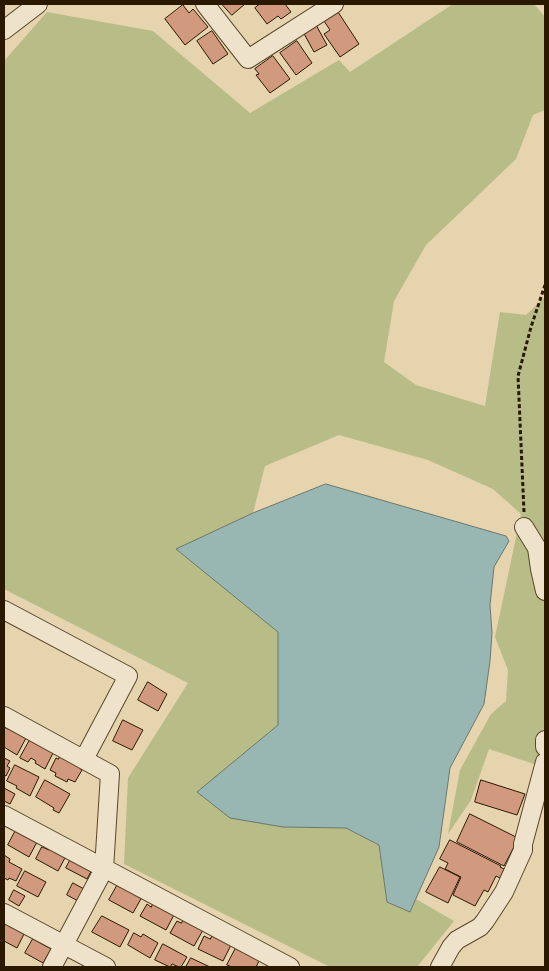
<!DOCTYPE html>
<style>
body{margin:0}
#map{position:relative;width:549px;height:971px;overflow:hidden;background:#e5d4ad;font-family:"Old Standard TT",serif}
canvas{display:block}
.frame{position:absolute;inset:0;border:5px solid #2b1800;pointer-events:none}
</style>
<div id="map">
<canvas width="549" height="971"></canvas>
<div class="frame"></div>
</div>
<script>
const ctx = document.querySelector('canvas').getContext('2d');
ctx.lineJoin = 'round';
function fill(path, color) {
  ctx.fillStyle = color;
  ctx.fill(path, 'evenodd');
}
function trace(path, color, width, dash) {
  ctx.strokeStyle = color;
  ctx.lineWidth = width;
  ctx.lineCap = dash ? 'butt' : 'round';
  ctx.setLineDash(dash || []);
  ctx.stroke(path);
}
const green = new Path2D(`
 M453 4H534L545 17V110L533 115 516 159 426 245 394 301 384 362 416 385 485 406 500 312 526 315 545 297V751L540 766 489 749 471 800 448 834 460 770 491 714 506 701 508 670 495 637 521 514 493 489 428 460 339 435 265 466 253 513 177 549 278 632V725L198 792 283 827 346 828 379 845 387 902 410 912 416 899 454 921 417 967H330L124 864 128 778 188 683 4 589V61L47 12 153 31 250 113 339 60 350 72Z`);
const water = new Path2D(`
 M326 484 506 536 509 541 494 567 490 605 492 633 490 661 484 704 450 768 439 847 410 912 387 902 379 845 346 828 283 827 230 818 197 792 278 725V632L176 549 253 513Z`);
const building = new Path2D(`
 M222 4H245L232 15Z
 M260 4H285L291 12 281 19 278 16 267 24 255 8Z
 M183 5 189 13 193 9 208 27 185 45 165 19Z
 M338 12 359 44 340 57 324 34 330 30 324 21Z
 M315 23 327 45 314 52 302 30Z
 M212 31 228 54 213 64 197 41Z
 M297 41 312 63 296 75 280 53Z
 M273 56 290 79 270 93 256 75 259 74 255 69Z
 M148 682 167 694 158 711 138 700Z
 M123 720 143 730 132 750 113 741Z
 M10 726 25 734 23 737 26 738 17 755 4 747V727L8 729Z
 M32 736 49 748 48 750 53 753 45 769 35 763 36 761 31 758 28 762 20 758Z
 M61 755 79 764 78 767 82 770 75 782 68 779 67 782 55 776 56 773 50 770 56 758 58 759Z
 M4 758 10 761 7 766 10 768 6 776 4 775Z
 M15 765 39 777 30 796 16 788 17 786 7 781Z
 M45 780 70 794 59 813 53 810 54 808 36 797Z
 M481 780 525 794 517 815 475 802Z
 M4 788 15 794 10 804 4 801Z
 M470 814 516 837 517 841 504 866 457 842Z
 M16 830 37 842 29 857 8 845Z
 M450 840 501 866 500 867 504 869 500 878 496 876 488 892 484 890 475 906 453 895 461 877 445 869 448 863 440 859Z
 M42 847 49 850 50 848 66 856 58 871 36 859Z
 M4 855 10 859 9 862 22 869 16 881 9 878 8 880 4 878Z
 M73 855 94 866 87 879 66 868Z
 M440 867 460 877 448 903 426 892Z
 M25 871 46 882 38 897 17 886Z
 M73 883 84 889 78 901 67 895Z
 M118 884 142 897 133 913 109 900Z
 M14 890 25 896 19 906 9 900Z
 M154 901 175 913 166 930 140 916 147 904 151 907Z
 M102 916 129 930 120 947 92 932Z
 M4 919 26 930 17 948 4 941Z
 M184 919 203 930 194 946 170 933 177 921 181 923Z
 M134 933 141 937 143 934 158 943 150 958 128 945Z
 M213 934 232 943 223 961 198 949 204 936 210 939Z
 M33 939 51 949 43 963 25 953Z
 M163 944 187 957 181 967H179L172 964 170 967 155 960Z
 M237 946 260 959 256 967H232L227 965Z
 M191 958 210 967H186Z`);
const path = new Path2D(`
 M524 512 518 376 531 327 545 285`);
const street = new Path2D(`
 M205 4 248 59 334 4
 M4 30 38 4
 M524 527 537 548 540 569 545 591
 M4 610 128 676 84 759
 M4 716 110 774 104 869 52 967
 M545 740V747
 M4 815 290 967
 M4 913 106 967
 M440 967 451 947 457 940 480 927 485 921 504 892 523 850V844L545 762`);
fill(green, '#b8bc87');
fill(water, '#98b7b2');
trace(water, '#6c776b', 1);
fill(building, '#d1997e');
trace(building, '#2b1800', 1);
trace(street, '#5a472b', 20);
trace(path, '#2b1800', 3, [4, 2.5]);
trace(street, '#eee3ca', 18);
</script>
